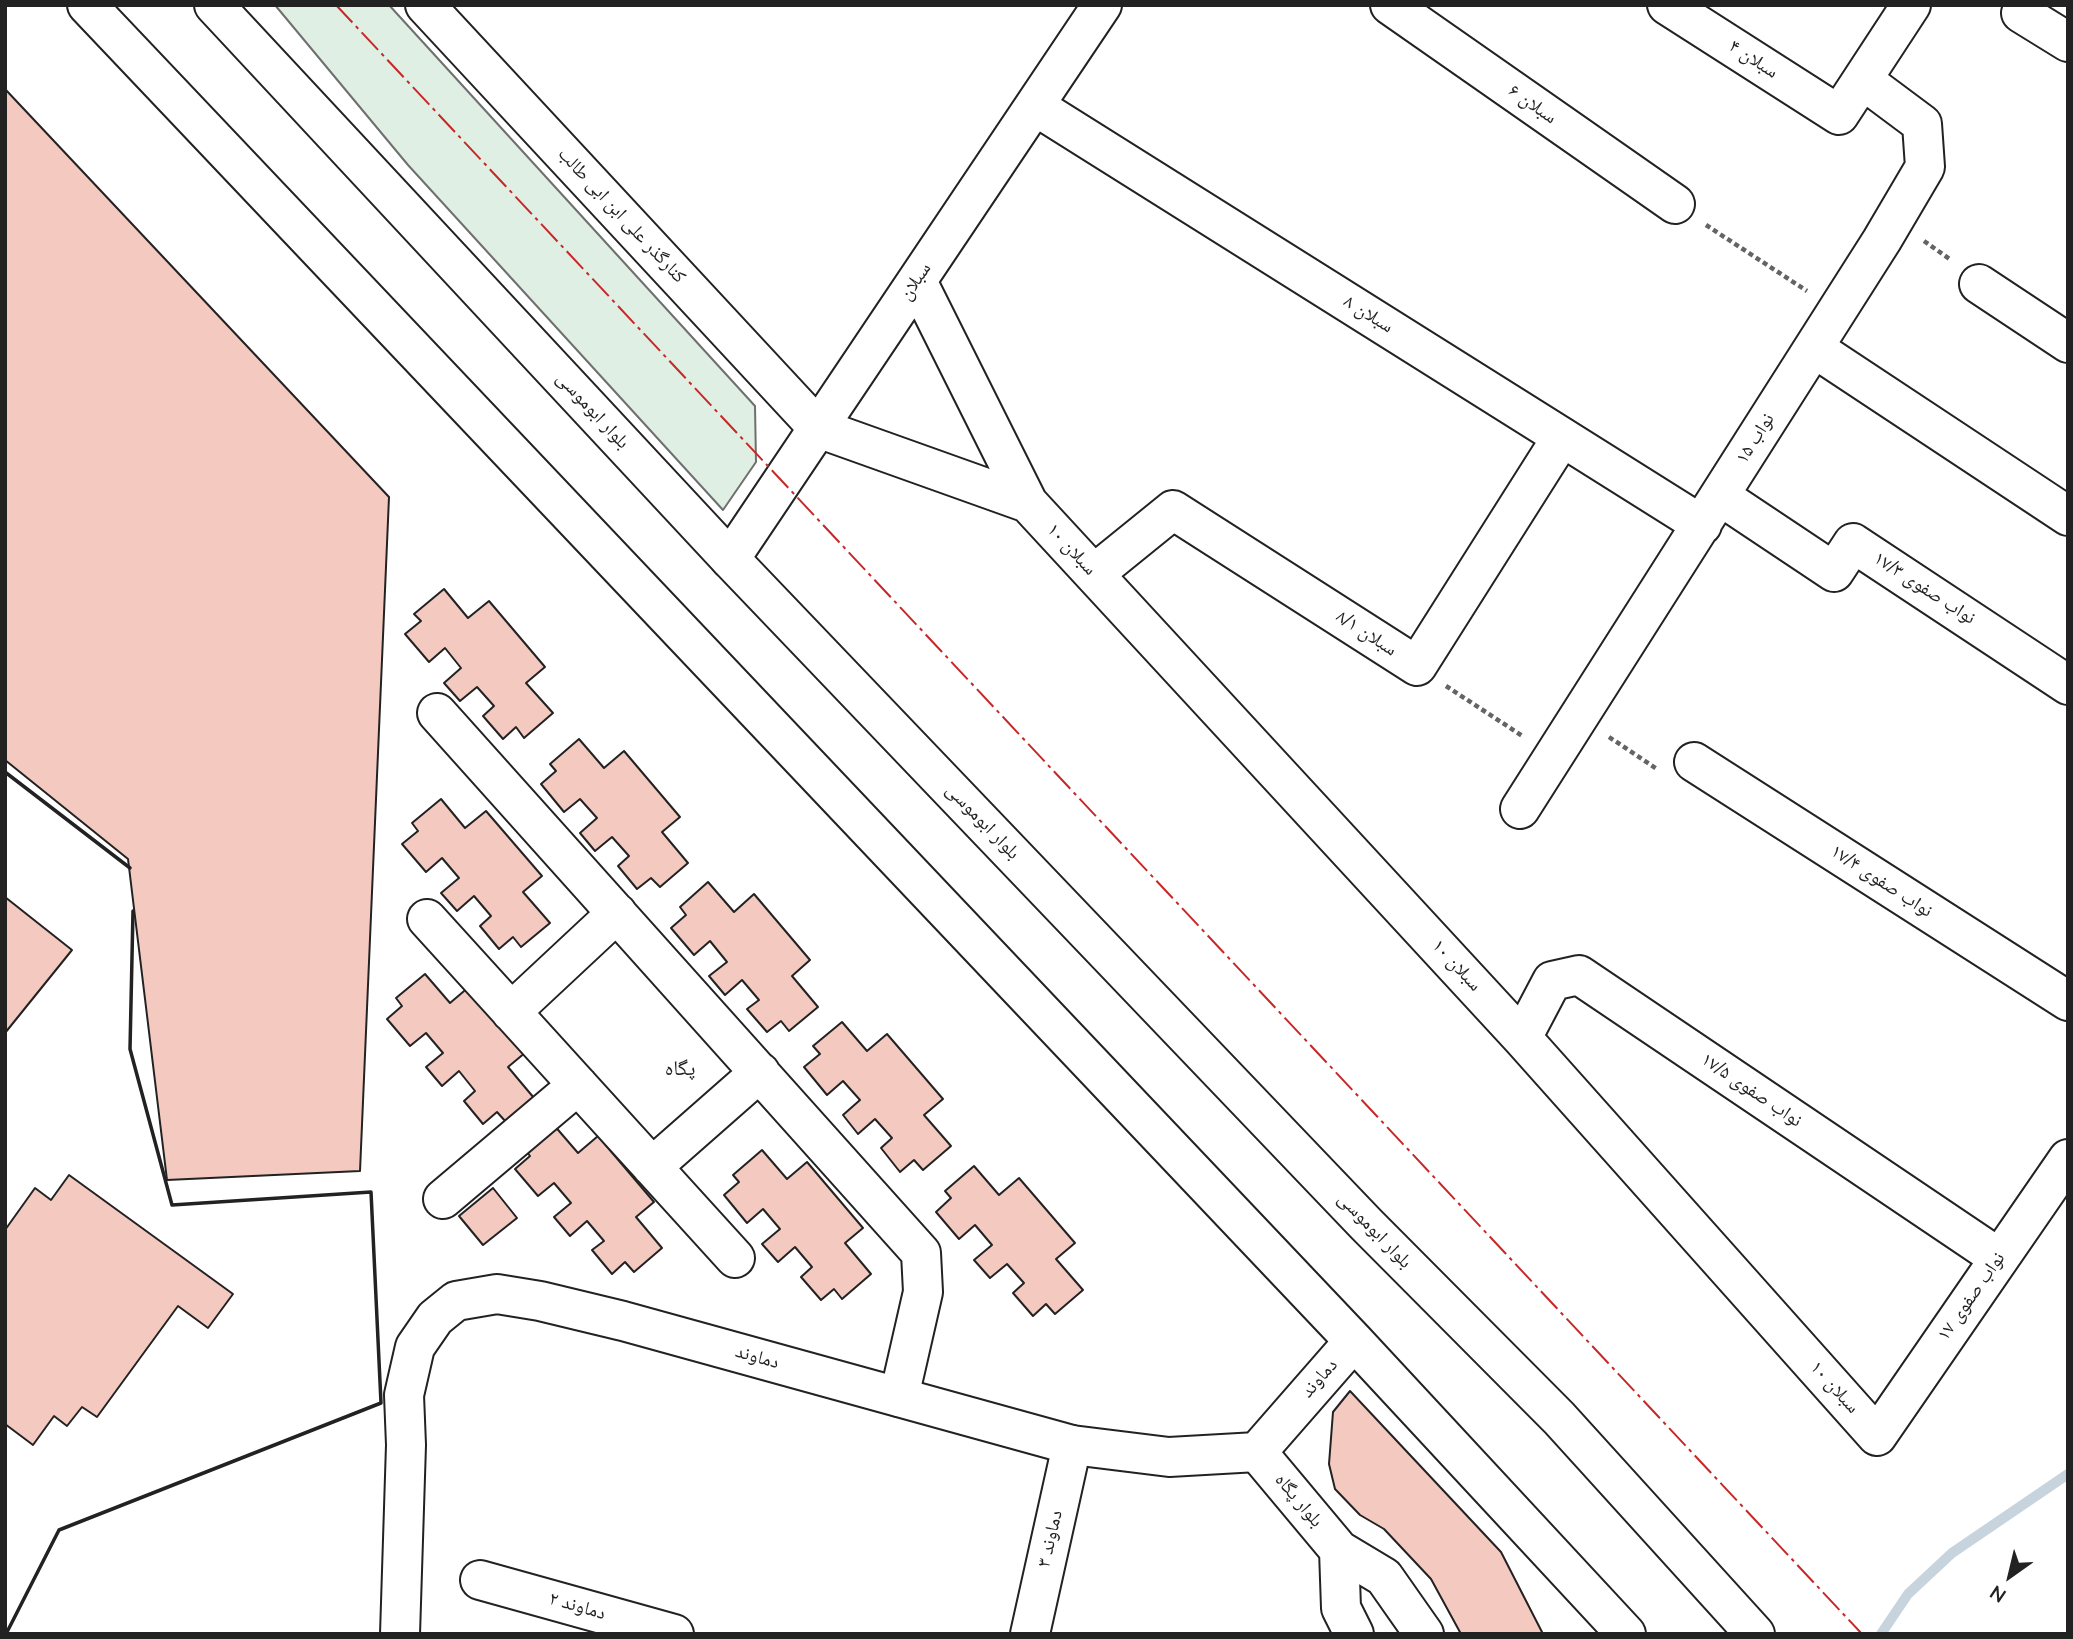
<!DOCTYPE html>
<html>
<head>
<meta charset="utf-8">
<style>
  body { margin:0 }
  #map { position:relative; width:2073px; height:1639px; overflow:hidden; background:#fff; font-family:"Nunito Sans",sans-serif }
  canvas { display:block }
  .frame { position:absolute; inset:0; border:7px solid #222; pointer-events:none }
  .north { position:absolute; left:1975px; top:1541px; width:70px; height:70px; -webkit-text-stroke:5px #fff; paint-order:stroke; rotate:214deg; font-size:19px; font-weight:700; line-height:28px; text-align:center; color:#222 }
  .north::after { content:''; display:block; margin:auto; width:24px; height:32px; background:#222; clip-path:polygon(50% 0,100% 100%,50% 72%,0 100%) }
</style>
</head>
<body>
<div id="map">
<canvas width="2073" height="1639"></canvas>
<div class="frame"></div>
<div class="north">N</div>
</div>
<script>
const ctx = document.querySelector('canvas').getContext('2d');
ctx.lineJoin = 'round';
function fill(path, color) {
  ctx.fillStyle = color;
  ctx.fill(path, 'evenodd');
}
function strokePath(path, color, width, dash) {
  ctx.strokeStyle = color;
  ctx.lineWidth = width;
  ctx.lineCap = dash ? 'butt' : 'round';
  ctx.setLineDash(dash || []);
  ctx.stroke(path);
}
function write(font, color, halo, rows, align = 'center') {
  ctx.font = font + ' "Nunito Sans","Noto Naskh Arabic",sans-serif';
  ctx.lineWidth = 5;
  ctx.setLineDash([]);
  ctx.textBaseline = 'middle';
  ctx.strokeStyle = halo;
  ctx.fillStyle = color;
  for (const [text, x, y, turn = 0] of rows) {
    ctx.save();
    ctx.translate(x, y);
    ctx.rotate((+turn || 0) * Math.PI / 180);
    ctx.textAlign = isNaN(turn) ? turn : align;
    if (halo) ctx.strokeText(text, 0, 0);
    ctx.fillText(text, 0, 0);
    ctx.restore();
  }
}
const green = new Path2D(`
  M275,5H389L755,406L756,462L723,510L408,165Z`);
fill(green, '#e0efe3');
strokePath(green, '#6f6f6f', 2);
strokePath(new Path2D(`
  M1881,1634L1908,1594L1952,1553L2068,1474`), '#c7d3dd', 10);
const building = new Path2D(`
  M5,89L389,497L360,1171L167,1180L128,859L5,760Z
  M444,589L468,618L489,601L545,667L526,683L553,713L524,738L516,727L503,739L483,716L494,706L477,687L460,701L444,683L461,668L445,648L429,662L405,634L421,621L414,614Z
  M579,739L604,768L624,751L680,817L662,832L688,863L660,887L651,878L637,889L618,866L629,856L612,837L595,851L580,833L597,818L580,799L564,812L541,784L556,771L550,764Z
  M441,799L465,828L486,811L542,876L523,892L550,923L521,947L513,937L499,949L480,926L491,916L474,896L457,911L441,893L459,878L442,858L426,872L402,844L418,831L412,823Z
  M708,882L734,912L754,894L810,960L792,976L818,1007L789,1031L781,1021L767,1032L747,1009L759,1000L742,980L725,995L709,976L727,962L710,941L694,955L671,928L686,915L680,907Z
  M5,897L72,950L5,1033Z
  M425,974L450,1003L470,986L526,1052L508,1067L534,1098L506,1122L497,1112L483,1124L464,1101L475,1091L459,1071L442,1086L426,1067L443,1053L426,1033L410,1046L387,1019L402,1006L396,998Z
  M842,1022L867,1051L887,1034L943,1099L924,1115L951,1146L923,1170L914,1160L900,1172L881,1148L892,1138L875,1119L858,1134L843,1115L860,1100L843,1081L827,1095L804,1067L820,1054L813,1046Z
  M553,1124L578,1153L598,1136L654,1202L636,1217L662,1248L634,1272L625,1262L612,1274L592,1250L604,1241L587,1221L570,1236L554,1217L571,1203L554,1183L538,1196L515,1169L530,1156L524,1148Z
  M762,1150L787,1179L807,1162L863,1228L845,1243L871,1274L842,1299L834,1289L821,1300L801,1277L812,1267L795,1247L778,1262L762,1244L780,1229L763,1209L747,1223L724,1195L739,1182L733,1175Z
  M974,1166L999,1195L1019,1178L1075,1243L1056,1259L1083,1290L1055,1314L1046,1304L1033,1316L1013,1293L1024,1283L1007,1264L990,1278L974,1260L992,1245L975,1225L959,1239L936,1212L951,1198L945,1191Z
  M69,1175L233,1294L208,1328L178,1306L97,1417L82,1407L67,1426L54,1416L33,1445L5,1424V1230L35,1188L51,1200Z
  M493,1188L517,1218L483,1245L459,1216Z
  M1350,1391L1501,1552L1543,1634H1461L1431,1579L1384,1529L1360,1515L1335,1489L1329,1464L1333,1412Z`);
fill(building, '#f3c9c0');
strokePath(building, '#222', 2);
const minor = new Path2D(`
  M425,5L818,428L1028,503
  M1390,5L1675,204
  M1667,5L1839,115L1911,5
  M2021,13L2068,42
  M1035,106L1702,525
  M917,281L1028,503L1522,1038L1877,1436L2068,1159
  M1979,284L2068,343
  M1814,348L2068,516
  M1720,496L1834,572L1853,543L2068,685
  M730,559L1102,5
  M1094,574L1173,510L1417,666L1562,437
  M437,713L921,1253L923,1292L899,1397
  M1694,762L2068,1001
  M1520,809L1882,240L1925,167L1922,124L1863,80
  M427,919L735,1258
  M511,1012L617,913
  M1522,1038L1552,981L1579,975L1999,1258
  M652,1167L760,1072
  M443,1199L578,1085
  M1257,1452L1339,1550L1384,1577L1424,1634
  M1339,1550L1341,1608L1354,1634
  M480,1580L674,1634
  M1030,1634L1072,1445`);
const major = new Path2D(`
  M87,5L1354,1341L1626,1634
  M214,5L730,559L1366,1224L1559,1418L1755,1634
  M400,1634L406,1445L404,1395L415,1347L435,1318L456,1301L497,1294L540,1301L623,1321L1072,1445L1169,1457L1257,1452L1354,1341`);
strokePath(minor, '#222', 42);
strokePath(major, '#222', 42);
strokePath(new Path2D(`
  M1706,225L1807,291
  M1924,241L1951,260
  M1446,686L1524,737
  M1609,737L1657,769`), '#646464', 4.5, [5, 3.5]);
strokePath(minor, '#fff', 38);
strokePath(major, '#fff', 38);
strokePath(new Path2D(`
  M5,772L130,868
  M6,1634L59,1530L381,1403L371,1192L172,1205L130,1049L133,911`), '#222', 3.5);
strokePath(new Path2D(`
  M336,5L1862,1634`), '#c62828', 2, [24, 5, 3.5, 5]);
write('19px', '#222', '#fff', [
  ["سبلان ۴",1753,60,33],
  ["سبلان ۶",1532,105,35],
  ["کنارگذر علی ابن ابی طالب",621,216,47],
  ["سبلان",916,282,-56],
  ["سبلان ۸",1368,315,32],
  ["بلوار ابوموسی",592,411,47],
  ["نواب ۱۵",1756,439,-58],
  ["سبلان ۱۰",1071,550,47],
  ["نواب صفوی ۱۷/۳",1924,589,33],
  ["سبلان ۸/۱",1366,634,33],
  ["بلوار ابوموسی",982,822,46],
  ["نواب صفوی ۱۷/۴",1881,882,33],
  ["سبلان ۱۰",1456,966,47],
  ["نواب صفوی ۱۷/۵",1751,1091,34],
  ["بلوار ابوموسی",1374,1231,46],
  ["نواب صفوی ۱۷",1972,1297,-55],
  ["دماوند",757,1358,16],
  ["دماوند",1320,1379,-49],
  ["سبلان ۱۰",1834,1388,48],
  ["بلوار پگاه",1298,1501,50],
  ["دماوند ۳",1051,1539,-77],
  ["دماوند ۲",577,1607,16]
]);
write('21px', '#222', '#fff', [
  ["پگاه",680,1070]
]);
</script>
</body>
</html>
